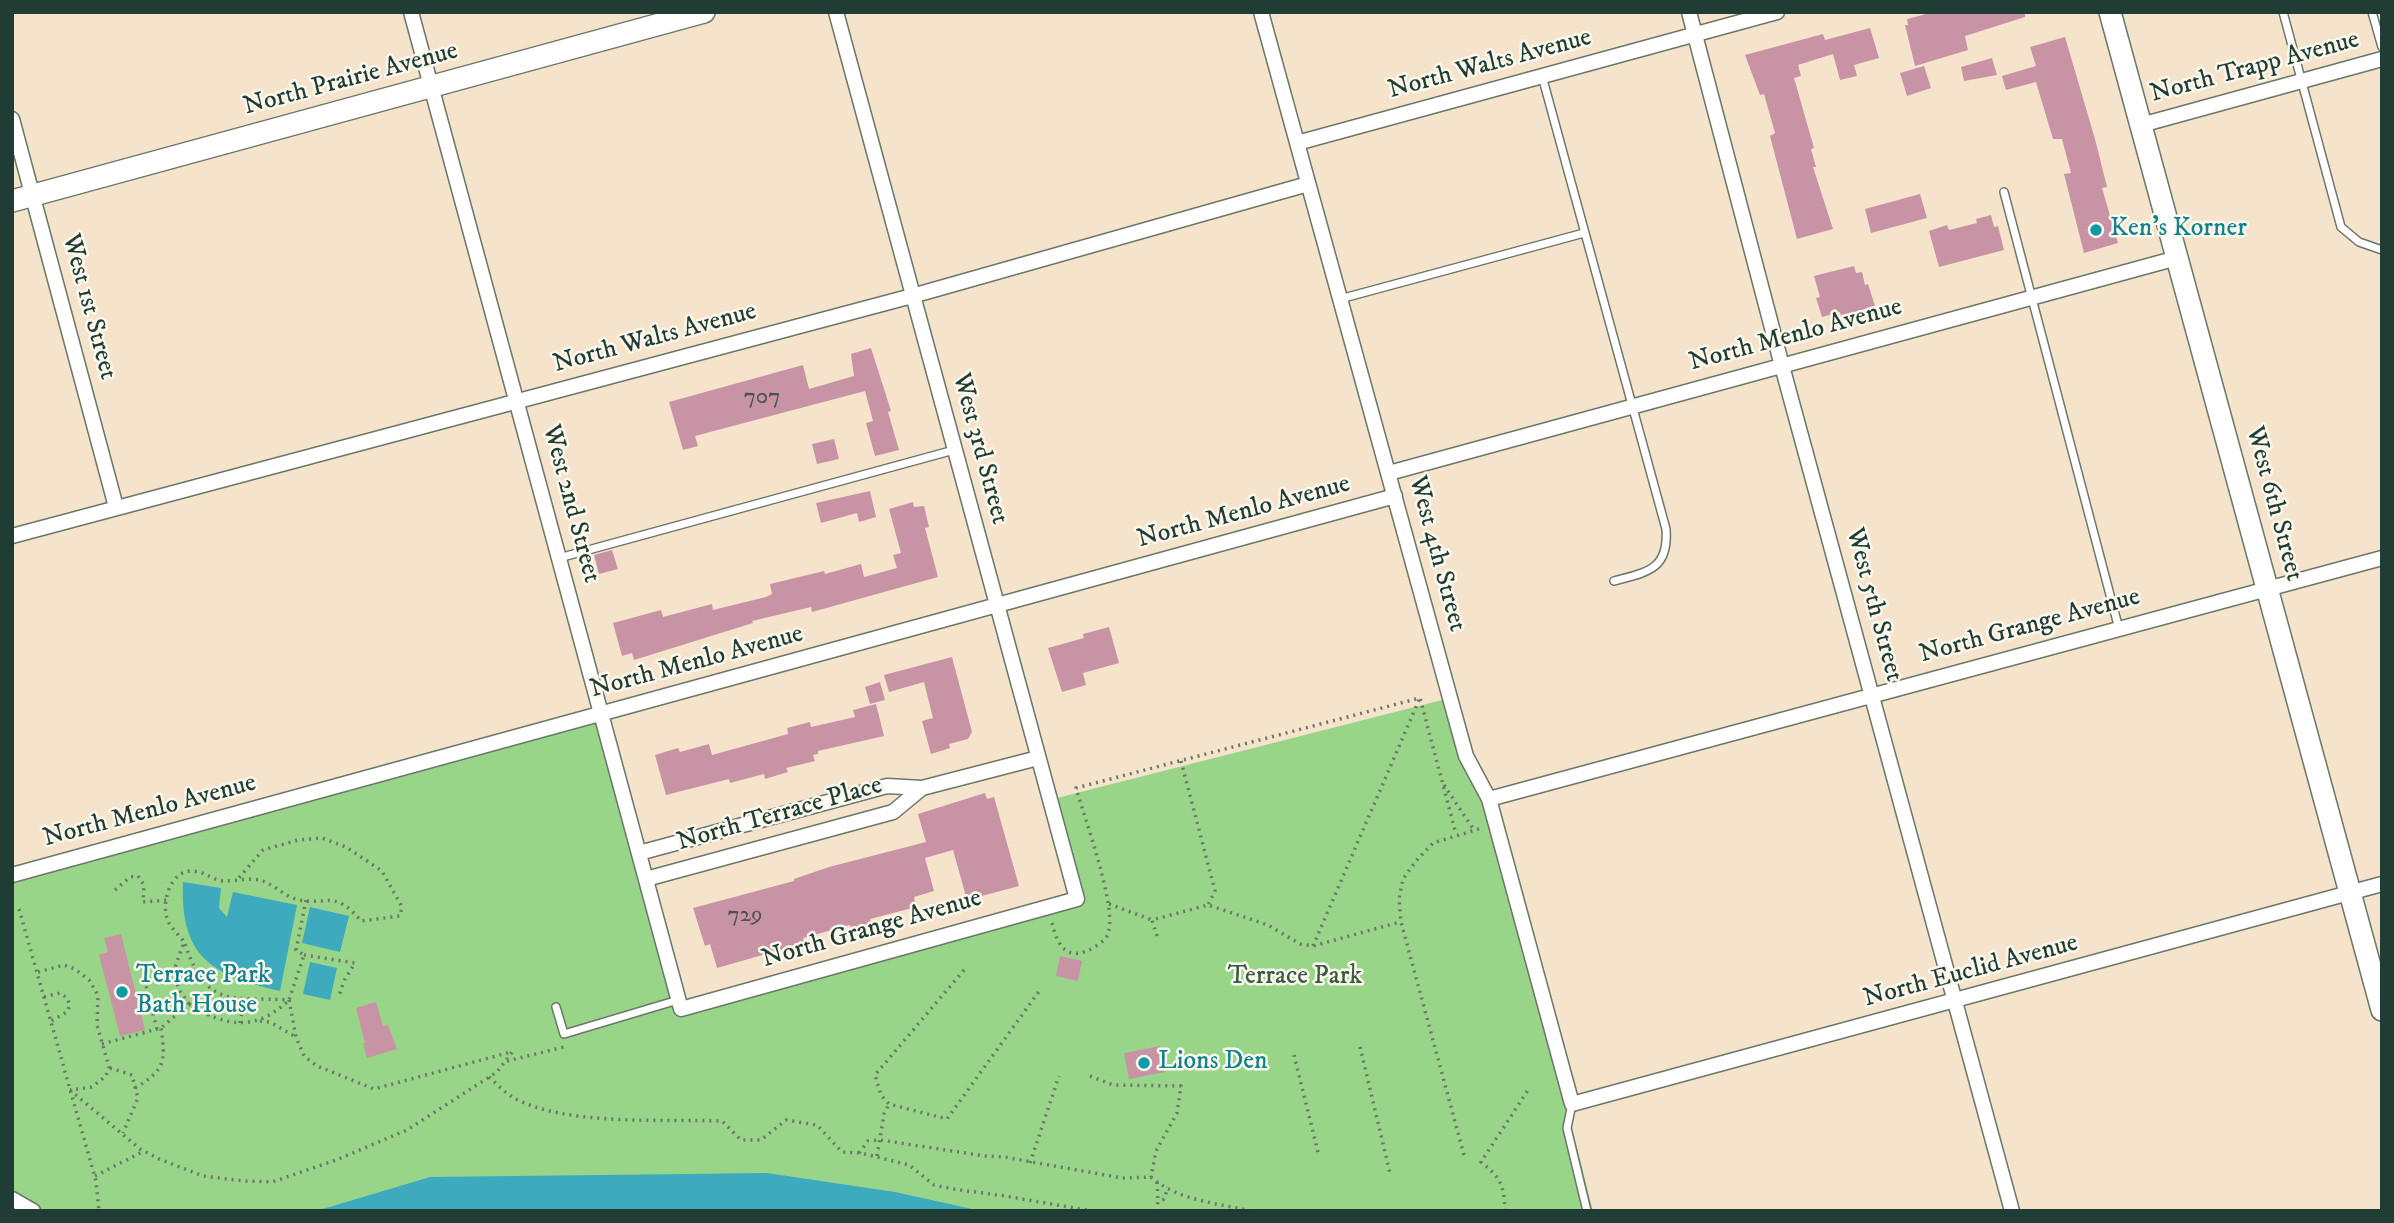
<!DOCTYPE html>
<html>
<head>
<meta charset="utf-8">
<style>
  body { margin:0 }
  #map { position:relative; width:2394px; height:1223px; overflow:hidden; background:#f5e4cb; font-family:"IM FELL DW Pica",serif }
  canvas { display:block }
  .frame { position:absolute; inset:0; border:14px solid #1f3d34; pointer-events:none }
</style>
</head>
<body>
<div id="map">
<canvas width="2394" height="1223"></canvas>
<div class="frame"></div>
</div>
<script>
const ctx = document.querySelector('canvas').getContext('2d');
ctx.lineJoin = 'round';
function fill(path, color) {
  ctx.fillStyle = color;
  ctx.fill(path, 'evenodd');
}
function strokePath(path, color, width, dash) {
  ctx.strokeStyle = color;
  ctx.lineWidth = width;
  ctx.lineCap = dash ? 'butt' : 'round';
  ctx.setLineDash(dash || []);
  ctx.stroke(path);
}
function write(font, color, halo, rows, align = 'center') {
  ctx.font = font + ' "IM FELL DW Pica",serif';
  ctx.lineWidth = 5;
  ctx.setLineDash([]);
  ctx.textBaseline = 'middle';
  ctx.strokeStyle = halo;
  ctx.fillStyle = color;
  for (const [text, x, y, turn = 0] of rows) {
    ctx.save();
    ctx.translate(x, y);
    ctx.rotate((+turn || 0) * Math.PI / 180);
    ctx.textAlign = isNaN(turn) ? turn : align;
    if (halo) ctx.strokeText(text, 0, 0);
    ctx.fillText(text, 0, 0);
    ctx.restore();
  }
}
fill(new Path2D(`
  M1450,698L1489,799L1593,1211H12V875L601,714L681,1008L1076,899L1049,800Z`), '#99d589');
fill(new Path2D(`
  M183,882L221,888L219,908L227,917L233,892L297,905L280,991C212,975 180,958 183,882Z
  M310,907L349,916L340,952L302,943Z
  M310,962L337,968L330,1000L303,994Z
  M767,1173L895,1192L981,1211H316L430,1177Z`), '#3eaabe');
fill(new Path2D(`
  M1934,12H2025V17L1965,36L1968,50L1915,66L1905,25H1908L1907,19Z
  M1870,28L1879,58L1854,65L1857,76L1840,80L1833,54L1798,65L1801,76L1794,78L1814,148L1811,149L1816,167H1813L1833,229L1797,239L1770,136L1775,133L1764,94L1760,95L1745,55L1823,34L1825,40Z
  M2065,37L2095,139L2107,187L2102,188L2118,243L2084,253L2064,174L2071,173L2062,139H2053L2036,82L2006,90L2002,76L2036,66L2030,47Z
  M1992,58L1997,75L1964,81L1961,67Z
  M1924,66L1931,88L1907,96L1900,73Z
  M1920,194L1927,218L1871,233L1865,209Z
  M1991,215L1994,227L1998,226L2004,250L1939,267L1929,231L1947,225L1949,230L1977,223L1976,219Z
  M1854,266L1856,273L1862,272L1865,285L1868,284L1875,306L1841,316L1840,312L1822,317L1816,298L1820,297L1814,276Z
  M871,348L891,411L888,412L899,450L875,456L866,423L873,421L865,391L695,436L698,446L683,450L669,402L803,365L809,389L854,376L851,354Z
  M834,439L839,459L817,464L812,444Z
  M870,491L876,517L859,522L857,513L821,523L816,503Z
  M913,502L914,507L924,506L929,527L925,528L938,577L812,612L811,607L752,621L753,623L634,660L632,653L622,656L613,623L661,610L663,617L712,604L713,610L766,597L772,594L770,584L824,571L825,574L861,564L864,577L897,568L893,555L901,553L889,509Z
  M612,550L618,569L599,574L594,555Z
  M1109,627L1119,663L1083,673L1086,685L1062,692L1048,648L1084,638L1083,634Z
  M952,657L972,732L968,739L949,744L950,748L931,754L922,721L933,718L924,682L889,692L884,675Z
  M880,682L885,700L870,704L865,687Z
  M876,704L884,736L818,751V754L813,755L815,761L786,768L788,772L765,779L764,774L730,783L729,779L666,795L655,755L678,748L680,752L709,744L712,755L788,734L787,728L810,722L811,727L855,717L853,710Z
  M985,793L987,799L994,797L1019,886L967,900L953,850L925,858L934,891L914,897L916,907L870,919L872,926L852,932L850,925L803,938L805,943L717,968L710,944L705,946L693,908L794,881V879L829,867L926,842L918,814Z
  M121,934L145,1030L120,1036L99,955L108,952L104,938Z
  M1060,956L1082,961L1078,981L1056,976Z
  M376,1002L383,1026L388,1025L397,1049L367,1058L363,1043H365L356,1008Z
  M1160,1046L1165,1072L1129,1079L1124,1053Z`), '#c993a6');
const lane = new Path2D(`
  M2283,12L2341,227L2359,242L2382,250
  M2372,12L2382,47
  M1542,76L1666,529C1669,570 1647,572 1614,581
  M2004,192L2119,629
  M1340,299L1584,233
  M559,558L954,450
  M556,1007L564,1034L678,1000
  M1572,1104L1567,1128L1587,1211`);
const street = new Path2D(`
  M411,12L681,1009L1077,899L836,12
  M1261,12L1466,756L1489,799L1572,1104L2382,884
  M1689,12L1782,366L2012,1211
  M12,119L116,507
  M2141,125L2382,59
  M1297,143L1777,12
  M1389,473L2177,258
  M12,536L912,296L1308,184
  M1489,799L2382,558
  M639,853L887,786L922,788L1038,758
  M12,875L1395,496
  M646,879L893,812L922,788
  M12,1199L33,1211`);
const secondary = new Path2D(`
  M2110,12L2382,1010
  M12,201L704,12`);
strokePath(lane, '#6a7769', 10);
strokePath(street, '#6a7769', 17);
strokePath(secondary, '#6a7769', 24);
strokePath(new Path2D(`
  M1181,761L1215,891L1208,905
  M1444,785L1474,830
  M115,890L130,877L138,876L144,885L143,902L167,900
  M1109,904L1152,920
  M19,909L96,1181L99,1211
  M1052,923C1058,949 1070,963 1096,946C1102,942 1108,938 1109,930C1115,902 1085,819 1076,788L1420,698L1456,834
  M1157,936L1152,920L1208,905L1268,925L1300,944L1313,946L1400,922
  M185,944C207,1010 232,996 289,1000L304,955L296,950L306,900
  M1313,946L1419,700
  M304,955L355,963L345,979L338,998
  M964,970L875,1075L881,1095L889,1104L947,1119L1040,990
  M38,972L64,965L75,969L89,980L98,995L97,1025L109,1067L106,1076L92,1087L70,1090
  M44,997L60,993L67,998L70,1005L67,1012L51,1021
  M289,1000L296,1037L304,1056L317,1066L374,1089L511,1052
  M189,1004C225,1027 256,1032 289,1000
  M208,1016L211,988
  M260,1021L270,1022L296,1037
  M240,1023L244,1001
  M157,1029L144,978L173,973
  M102,1044L161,1028L189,1004L180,991L173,973L184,942C179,935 171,928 168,921C160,903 171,870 192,871C204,871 212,880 223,881C235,881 249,878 260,880C273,884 282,894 293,898C325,909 332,886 361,921L400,916L402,907L382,871L346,847L322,838L298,840L263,850L237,880
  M1360,1047L1390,1173
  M1294,1055L1319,1156
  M507,1061L564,1047
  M110,1068L132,1075L138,1098L123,1133
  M1090,1076L1113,1085L1181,1086L1177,1113L1156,1151L1151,1177
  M489,1077C497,1084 505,1093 514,1098C565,1126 664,1119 722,1121L741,1140H761L786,1120L817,1125L842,1152L861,1153L909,1165L934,1185L953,1189L1005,1196L1092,1211
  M135,1088C165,1070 166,1062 161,1028
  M70,1090L140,1149L159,1159L203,1176L244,1181L272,1182L336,1160L407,1130L497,1072L513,1051
  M859,1153L868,1141L880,1140L985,1156L1004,1157L1122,1178L1151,1177C1176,1200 1220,1204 1252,1211
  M1464,1155L1401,922L1399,899L1403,879L1416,861L1433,843L1482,828
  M877,1156L884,1114L889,1104
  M1030,1163L1059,1076
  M95,1176L144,1151
  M1157,1182L1158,1202
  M1156,1211L1158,1202L1164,1199L1168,1187
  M1505,1211C1504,1185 1501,1178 1481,1162L1530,1087`), '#6a7769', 3.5, [2, 5]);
strokePath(lane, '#fff', 7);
strokePath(street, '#fff', 14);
strokePath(secondary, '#fff', 21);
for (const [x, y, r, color] of [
  [2096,230,7,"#0f9aa8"],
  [122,992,7,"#0f9aa8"],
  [1144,1063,7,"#0f9aa8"]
]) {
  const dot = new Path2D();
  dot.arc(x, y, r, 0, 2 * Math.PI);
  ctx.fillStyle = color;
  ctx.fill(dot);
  strokePath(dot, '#fbf7ec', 2.5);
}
write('23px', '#4a5250', null, [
  ["707",762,398],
  ["729",745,916]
]);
write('26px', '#1f3d34', '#fbf7ec', [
  ["North Walts Avenue",1490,65,-15],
  ["North Trapp Avenue",2255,68,-15],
  ["North Prairie Avenue",351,80,-15],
  ["West 1st Street",88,307,75],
  ["North Menlo Avenue",1796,336,-15],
  ["North Walts Avenue",655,339,-15],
  ["West 3rd Street",979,449,75],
  ["West 2nd Street",570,504,75],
  ["West 6th Street",2273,504,75],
  ["North Menlo Avenue",1244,513,-15],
  ["West 4th Street",1436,554,75],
  ["West 5th Street",1873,605,75],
  ["North Grange Avenue",2030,627,-15],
  ["North Menlo Avenue",697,663,-15],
  ["North Menlo Avenue",150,812,-15],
  ["North Terrace Place",780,815,-16],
  ["North Grange Avenue",872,930,-16],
  ["North Euclid Avenue",1971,972,-15]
]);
write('26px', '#0d838f', '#fbf7ec', [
  ["Ken's Korner",2110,230],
  ["Terrace Park",136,977],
  ["Bath House",136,1007],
  ["Lions Den",1158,1063]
], 'left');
write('26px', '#375b45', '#fbf7ec', [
  ["Terrace Park",1295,978]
]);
</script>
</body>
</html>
